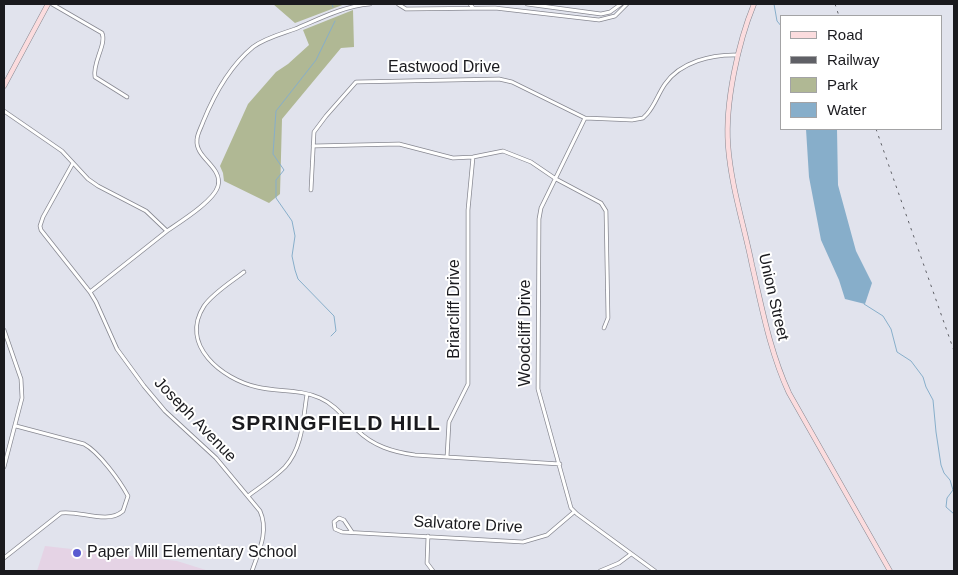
<!DOCTYPE html>
<html>
<head>
<meta charset="utf-8">
<style>
  body { margin:0 }
  #map { position:relative; width:958px; height:575px; overflow:hidden; background:#e1e3ed; font-family:Arial,sans-serif }
  canvas { display:block }
  .frame { position:absolute; inset:0; border:5px solid #1a1a1e; pointer-events:none }
  .legend { position:absolute; left:780px; top:15px; width:162px; height:115px; box-sizing:border-box; background:#fff; border:1px solid #a3a3a5; margin:0; padding:6px 9px; list-style:none; font-size:15px; color:#1a1a1e }
  .legend li { display:flex; align-items:center; gap:10px; height:25px }
  .legend b { width:25px; border:1px solid #a3a3a5 }
</style>
</head>
<body>
<div id="map">
<canvas width="958" height="575"></canvas>
<div class="frame"></div>
<ul class="legend">
<li><b style="height:6px;background:#fbdcde"></b>Road</li>
<li><b style="height:6px;background:#5f6066"></b>Railway</li>
<li><b style="height:14px;background:#b0b894"></b>Park</li>
<li><b style="height:14px;background:#87aeca"></b>Water</li>
</ul>
</div>
<script>
const ctx = document.querySelector('canvas').getContext('2d');
ctx.lineJoin = 'round';
function fill(path, color) {
  ctx.fillStyle = color;
  ctx.fill(path, 'evenodd');
}
function strokePath(path, color, width, dash) {
  ctx.strokeStyle = color;
  ctx.lineWidth = width;
  ctx.lineCap = dash ? 'butt' : 'round';
  ctx.setLineDash(dash || []);
  ctx.stroke(path);
}
function write(font, color, halo, rows, align = 'center') {
  ctx.font = font + ' Arial,sans-serif';
  ctx.lineWidth = 4;
  ctx.setLineDash([]);
  ctx.textBaseline = 'middle';
  ctx.strokeStyle = halo;
  ctx.fillStyle = color;
  for (const [text, x, y, turn = 0] of rows) {
    ctx.save();
    ctx.translate(x, y);
    ctx.rotate((+turn || 0) * Math.PI / 180);
    ctx.textAlign = isNaN(turn) ? turn : align;
    if (halo) ctx.strokeText(text, 0, 0);
    ctx.fillText(text, 0, 0);
    ctx.restore();
  }
}
fill(new Path2D(`
  M45,546L177,561L209,571H37Z`), '#e5d3e5');
fill(new Path2D(`
  M273,4H345L295,23Z
  M353,10L354,47L341,48L282,119L280,194L269,203L224,181L223,173L220,166L248,104L276,72L288,64L309,45L303,30Z`), '#b0b894');
fill(new Path2D(`
  M806,129H837L838,185L856,251L872,283L865,304L845,299L839,280L821,240L809,177Z`), '#87aeca');
strokePath(new Path2D(`
  M332,4L333,7
  M774,4L777,21L782,27
  M864,304L883,316L891,329L897,352L911,361L923,377L926,387L933,400L936,432L941,465L944,473L950,480L953,490L947,498L946,507L954,514
  M331,336L336,331L334,316L298,279L295,270L292,256L295,236L292,221L276,198V180L284,170L273,154L276,111L316,60L335,21`), '#87aeca', 1);
const street = new Path2D(`
  M52,4L102,33C107,44 92,63 95,77L127,97
  M398,4L406,9L495,8L599,20L615,16L627,4
  M470,4L473,8
  M527,4L601,14L610,12L621,4
  M4,111L62,151L88,179L98,186L146,211L167,231L90,292
  M585,118L541,208L539,219L538,389L571,508L577,514L655,571
  M313,146L399,144L453,158L473,157L503,151L531,162L556,179L601,203L606,211L608,318L604,328
  M73,163L43,217L40,226L41,230L90,292L96,302L117,349L144,386L165,411L216,458L260,511C269,531 259,551 252,571
  M311,190L314,132L326,116L356,82L499,79L512,82L585,118L632,120L643,118L647,114C655,105 658,94 665,84C680,62 712,54 738,55
  M167,231C180,222 214,201 218,186C223,167 195,158 197,140C197,134 201,128 203,122C214,95 230,66 253,47C265,38 281,34 295,29C319,19 344,6 370,4
  M244,272C231,282 213,293 204,306C179,345 222,379 257,387C278,392 300,389 320,398C336,405 345,419 357,430C373,446 393,452 415,455L560,464
  M4,330L21,379L22,398L4,467
  M447,457L449,422L468,384V210L473,157
  M248,496C260,487 274,478 285,467C303,447 303,419 307,394
  M352,532L344,520L339,518L334,522L335,529L342,532L523,542L547,535L574,512
  M428,536L427,563L433,571
  M4,558L61,513C80,510 107,525 123,511L128,496C120,481 99,452 84,444L16,426
  M600,571L619,563L631,554`);
const secondary = new Path2D(`
  M754,4C738,43 725,103 728,145C731,186 744,225 752,265C762,308 770,352 789,393L890,571
  M4,86L48,4`);
strokePath(street, '#878891', 4.5);
strokePath(secondary, '#878891', 5.5);
strokePath(street, '#fff', 3);
strokePath(secondary, '#fbdcde', 4.5);
strokePath(new Path2D(`
  M835,4L839,16
  M876,129L954,351`), '#5f6066', 1, [2.5, 5]);
for (const [x, y, r, color] of [
  [77,553,5,"#5a59d0"]
]) {
  const dot = new Path2D();
  dot.arc(x, y, r, 0, 2 * Math.PI);
  ctx.fillStyle = color;
  ctx.fill(dot);
  strokePath(dot, '#fff', 2);
}
write('16px', '#1a1a1e', '#fff', [
  ["Eastwood Drive",444,68],
  ["Union Street",773,297,77],
  ["Briarcliff Drive",455,309,-90],
  ["Woodcliff Drive",526,333,-90],
  ["Joseph Avenue",195,420,46],
  ["Salvatore Drive",468,525,3]
]);
write('16px', '#1a1a1e', '#fff', [
  ["Paper Mill Elementary School",87,553]
], 'left');
ctx.letterSpacing = '1px';
write('bold 21px', '#1a1a1e', '#fff', [
  ["SPRINGFIELD HILL",336,424]
]);
ctx.letterSpacing = '0px';
</script>
</body>
</html>
